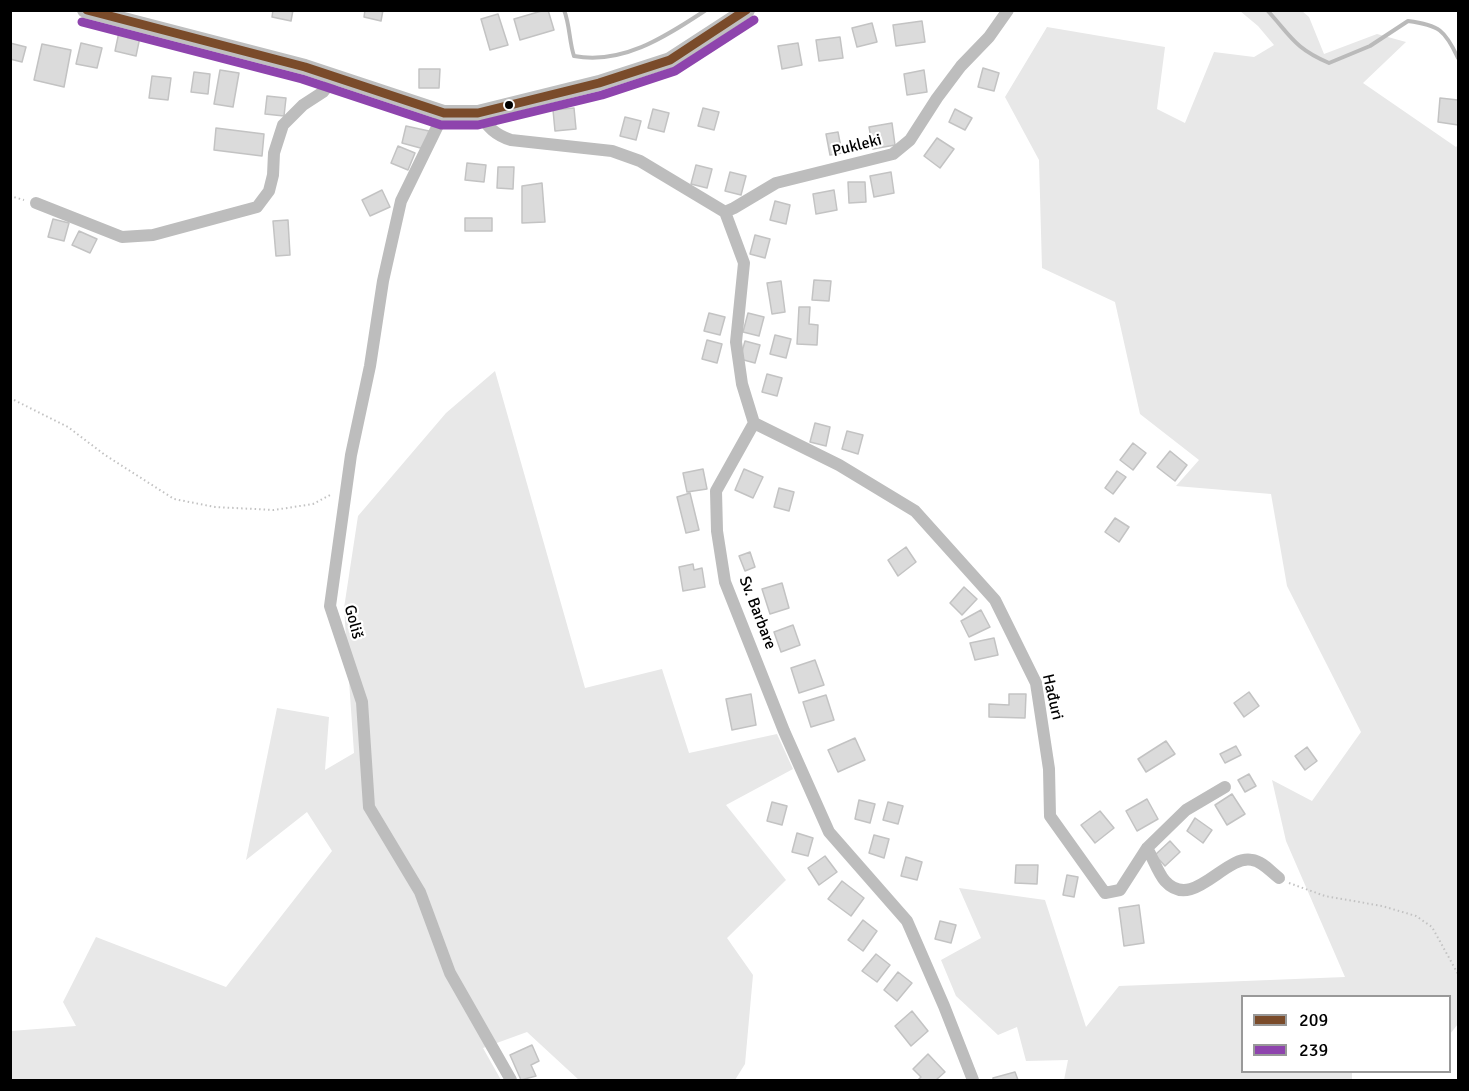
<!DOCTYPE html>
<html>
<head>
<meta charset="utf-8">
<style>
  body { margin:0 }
  #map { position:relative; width:1469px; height:1091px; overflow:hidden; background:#fff; font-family:Signika,sans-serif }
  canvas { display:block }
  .frame { position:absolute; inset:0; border:12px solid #000; pointer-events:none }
  .legend { position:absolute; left:1241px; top:995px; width:210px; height:78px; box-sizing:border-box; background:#fff; border:2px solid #999; margin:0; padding:8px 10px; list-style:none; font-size:18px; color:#000 }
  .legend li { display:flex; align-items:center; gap:12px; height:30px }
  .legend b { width:30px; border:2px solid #999 }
</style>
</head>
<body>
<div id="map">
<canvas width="1469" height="1091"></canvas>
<div class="frame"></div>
<ul class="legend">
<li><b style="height:8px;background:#7a4b2a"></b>209</li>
<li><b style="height:8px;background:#8e44ad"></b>239</li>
</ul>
</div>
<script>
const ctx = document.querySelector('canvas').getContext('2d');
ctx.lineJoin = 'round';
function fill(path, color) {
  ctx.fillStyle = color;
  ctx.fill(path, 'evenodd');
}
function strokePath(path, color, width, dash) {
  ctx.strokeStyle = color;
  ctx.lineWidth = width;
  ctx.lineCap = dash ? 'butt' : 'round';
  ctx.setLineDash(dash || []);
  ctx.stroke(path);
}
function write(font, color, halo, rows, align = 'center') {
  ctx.font = font + ' Signika,sans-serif';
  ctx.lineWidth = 4.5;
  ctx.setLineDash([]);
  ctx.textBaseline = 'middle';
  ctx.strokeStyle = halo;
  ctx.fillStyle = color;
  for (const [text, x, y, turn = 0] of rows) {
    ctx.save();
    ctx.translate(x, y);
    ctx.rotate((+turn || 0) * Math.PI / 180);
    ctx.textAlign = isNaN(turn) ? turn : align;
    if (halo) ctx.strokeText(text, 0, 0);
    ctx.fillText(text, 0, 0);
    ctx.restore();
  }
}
fill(new Path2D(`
  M1240,11H1302L1309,17L1324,54L1377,34L1406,42L1363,83L1456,147L1458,145V1024L1450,1034V996H1242V1072H1352V1080H1064L1068,1060L1026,1061L1017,1027L998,1035L956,996L941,960L981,938L959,888L1045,900L1086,1027L1119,986L1345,977L1286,841L1272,780L1312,801L1361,732L1287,586L1271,494L1176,486L1199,460L1140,414L1115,302L1042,268L1039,160L1005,97L1047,27L1165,47L1157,109L1185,123L1214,52L1254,57L1274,45L1258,26Z
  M495,371L585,688L662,669L689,753L777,734L793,769L726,805L786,880L727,938L753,975L745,1064L735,1080H579L527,1032L483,1048L501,1080H11V1031L76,1026L63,1002L96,937L226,987L332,851L307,812L246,860L277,708L329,717L325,770L354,753L344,608L358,516L446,413Z`), '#e8e8e8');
strokePath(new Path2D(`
  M564,10C570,25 569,41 574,56C624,65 666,36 706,10
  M1267,10C1291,36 1294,48 1329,63L1370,46L1408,21C1439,25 1445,30 1458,58`), '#bababa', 4);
const building = new Path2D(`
  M273,10H293L291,21L272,17Z
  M365,10H383L381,21L364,17Z
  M545,10H548L554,30L520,40L514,19Z
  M498,14L508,45L490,50L481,19Z
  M922,21L925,42L896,46L893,25Z
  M872,23L877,42L857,47L852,28Z
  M119,32L140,37L136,56L115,51Z
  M840,37L843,58L819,61L816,40Z
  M10,43L26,47L22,62L10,59Z
  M81,43L102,48L97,68L76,64Z
  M798,43L802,65L782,69L778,46Z
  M42,44L71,50L64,87L34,80Z
  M983,68L999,73L994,91L978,87Z
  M419,69H440L439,88H419Z
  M220,70L239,73L233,107L214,104Z
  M924,70L927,92L907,95L904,74Z
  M194,72L210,74L208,94L191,92Z
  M152,76L171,78L168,100L149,98Z
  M267,96L286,98L284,116L265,114Z
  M1440,98L1458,100V125L1438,122Z
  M574,108L576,129L555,131L553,110Z
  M703,108L719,112L714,130L698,126Z
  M653,109L669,113L664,132L648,128Z
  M955,109L972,118L965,130L949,122Z
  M625,117L641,121L636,140L620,136Z
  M892,123L895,145L873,149L869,127Z
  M406,126L429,131L424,149L402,143Z
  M216,128L264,134L262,156L214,150Z
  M838,132L842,153L830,155L826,134Z
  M937,138L954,149L940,168L924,156Z
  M398,146L415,153L408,170L391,163Z
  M467,163L486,165L484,182L465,180Z
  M696,165L712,169L707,188L691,184Z
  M498,167H514L513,189L497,188Z
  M730,172L746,176L741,195L725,191Z
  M891,172L894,193L874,197L870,176Z
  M848,182H865L866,202L849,203Z
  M542,183L545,222L522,223V186Z
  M382,190L390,207L370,216L362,200Z
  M834,190L837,210L816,214L813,194Z
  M775,201L790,205L786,224L770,220Z
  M465,218H492V231H465Z
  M53,219L69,223L64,241L48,237Z
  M288,220L290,255L276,256L273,221Z
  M79,231L97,239L90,253L72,245Z
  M755,235L770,239L765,258L750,254Z
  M814,280L831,281L829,301L812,300Z
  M781,281L785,312L772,314L767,283Z
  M799,307H810L809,324L818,325L817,345L797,344Z
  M709,313L725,317L720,335L704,331Z
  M748,313L764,317L759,336L743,332Z
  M775,335L791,339L786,358L770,354Z
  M707,340L722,344L717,363L702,359Z
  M745,341L760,345L755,363L740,359Z
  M767,374L782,378L777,396L762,392Z
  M815,423L830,427L826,446L810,442Z
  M847,431L863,435L858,454L842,449Z
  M1133,443L1146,453L1133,470L1120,460Z
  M1170,451L1187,465L1175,481L1157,467Z
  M703,469L707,489L687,492L683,473Z
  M744,469L763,477L753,498L735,490Z
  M1117,471L1126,477L1113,494L1105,488Z
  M779,488L794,492L789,511L774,507Z
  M690,493L699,530L686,533L677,497Z
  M1115,518L1129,527L1119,542L1105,532Z
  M906,547L916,562L898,576L888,560Z
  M750,552L755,567L745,571L739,556Z
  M693,564L694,570L702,568L705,587L683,591L679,567Z
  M782,583L789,608L770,614L762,589Z
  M964,587L977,599L962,615L950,603Z
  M981,610L990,627L969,637L961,621Z
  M793,625L800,645L781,652L774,632Z
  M994,638L998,655L975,660L970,643Z
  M815,660L824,685L799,693L791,668Z
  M1249,692L1259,706L1244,717L1234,703Z
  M751,694L756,725L732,730L726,699Z
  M1009,694H1026L1025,718L989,717V704L1009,705Z
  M826,695L834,720L811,727L803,702Z
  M855,738L865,760L838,772L828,750Z
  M1166,741L1175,754L1146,772L1138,759Z
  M1236,746L1241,755L1225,763L1220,754Z
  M1307,747L1317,761L1305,770L1295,756Z
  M1249,774L1256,786L1245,792L1238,780Z
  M1232,794L1245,814L1227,825L1215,805Z
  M1147,799L1158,819L1137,831L1126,811Z
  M859,800L875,804L870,823L855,819Z
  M772,802L787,806L782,825L767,821Z
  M888,802L903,806L898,824L883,820Z
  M1100,811L1114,828L1095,843L1081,825Z
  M1195,818L1212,830L1203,843L1187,831Z
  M797,833L813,838L808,856L792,852Z
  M874,835L889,839L884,858L869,853Z
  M1170,841L1180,852L1165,866L1155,855Z
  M825,856L837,872L819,885L808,868Z
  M906,857L922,862L917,880L901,876Z
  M1016,865H1038L1037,884L1015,883Z
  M1067,875L1078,877L1074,897L1063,895Z
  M842,881L864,898L851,916L828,899Z
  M1139,905L1144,943L1124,946L1119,908Z
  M863,920L877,931L863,951L848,940Z
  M940,921L956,925L951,943L935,939Z
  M876,954L890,965L877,982L862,971Z
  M898,972L912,983L897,1001L884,990Z
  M912,1011L928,1031L911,1046L895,1026Z
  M532,1045L539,1061L531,1065L536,1076L521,1080L510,1055Z
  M928,1054L945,1072L936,1080H918L921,1077L913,1069Z
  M1015,1072L1018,1080H993V1078Z`);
fill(building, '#dbdbdb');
strokePath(building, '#c3c3c3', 1.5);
strokePath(new Path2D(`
  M10,196L24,200
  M10,398L68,427L105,455L174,499L215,507L274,510L313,504L332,494
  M1289,883L1325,896L1382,906L1416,916L1432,927L1458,974`), '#c2c2c2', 2, [1.5, 3]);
strokePath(new Path2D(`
  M444,113L401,201L383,281L370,366L351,455L330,606L362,702L369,807L420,892L450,973L511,1080
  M478,113C488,127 495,135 511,140L612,151L640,161L725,212L744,263L736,342L742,384L754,423L716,491L717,531L725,582L784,731L829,832L907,921L944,1006L973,1080
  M36,203L122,237L153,235L257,207L269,191L273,175L274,153L283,125L303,105L323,92L335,77
  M725,212L734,208L776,183L893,154L910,140L937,98L961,66L989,37L1008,10
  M754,423L839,465L915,511L995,600L1036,683L1049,769L1050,816L1105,893L1120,890L1147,848L1186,810L1225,787
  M1147,848C1153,858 1158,873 1165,881C1193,912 1225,854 1252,860C1262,861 1271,872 1279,878`), '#bdbdbd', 12);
strokePath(new Path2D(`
  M85,10L305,67L444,113H478L599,83L670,60L747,10`), '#bfbfbf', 16);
strokePath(new Path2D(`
  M87,10L305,67L444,113H478L599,83L670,60L746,10`), '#7a4b2a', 9);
strokePath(new Path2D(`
  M82,22L302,79L441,125H478L602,95L675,71L754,20`), '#8e44ad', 9);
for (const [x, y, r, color] of [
  [509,105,5,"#000"]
]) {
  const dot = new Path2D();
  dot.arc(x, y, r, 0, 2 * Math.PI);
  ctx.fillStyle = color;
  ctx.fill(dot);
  strokePath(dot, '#fff', 2);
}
write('16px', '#000', '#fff', [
  ["Pukleki",857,146,-14],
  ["Sv. Barbare",757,613,69],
  ["Goliš",353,622,75],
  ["Hađuri",1052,697,77]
]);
</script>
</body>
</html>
